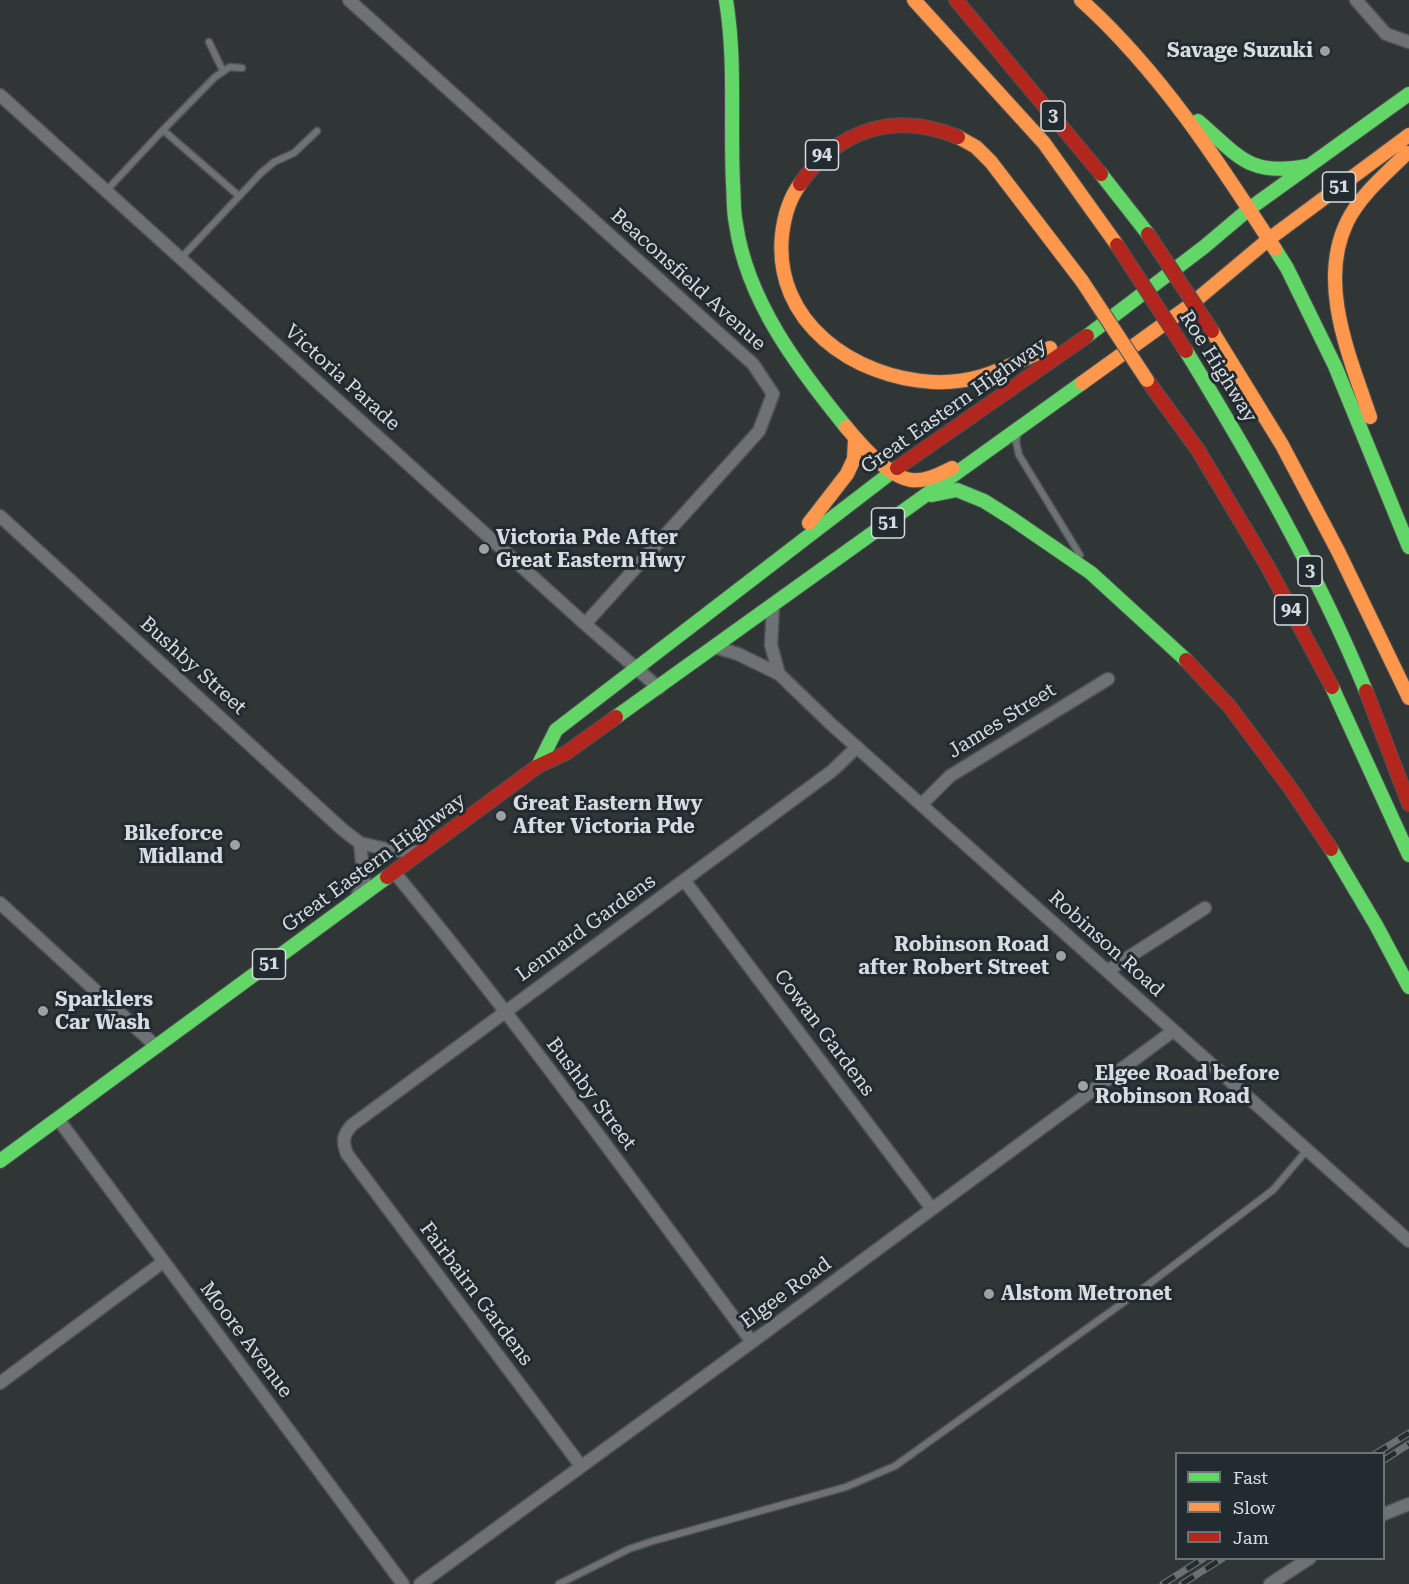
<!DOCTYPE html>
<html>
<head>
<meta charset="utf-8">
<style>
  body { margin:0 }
  #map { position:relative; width:1409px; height:1584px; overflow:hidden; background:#303536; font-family:"Roboto Serif",serif }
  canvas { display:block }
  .legend { position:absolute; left:1175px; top:1452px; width:210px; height:108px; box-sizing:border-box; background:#222c30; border:2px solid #6a7276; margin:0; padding:8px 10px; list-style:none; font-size:18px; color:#d6dcdf }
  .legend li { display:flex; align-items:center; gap:12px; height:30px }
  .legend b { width:30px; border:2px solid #6a7276 }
</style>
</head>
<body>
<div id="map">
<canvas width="1409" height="1584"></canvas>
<ul class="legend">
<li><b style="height:8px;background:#63d668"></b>Fast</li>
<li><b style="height:8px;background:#ff974d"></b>Slow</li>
<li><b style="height:8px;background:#b3261e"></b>Jam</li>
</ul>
</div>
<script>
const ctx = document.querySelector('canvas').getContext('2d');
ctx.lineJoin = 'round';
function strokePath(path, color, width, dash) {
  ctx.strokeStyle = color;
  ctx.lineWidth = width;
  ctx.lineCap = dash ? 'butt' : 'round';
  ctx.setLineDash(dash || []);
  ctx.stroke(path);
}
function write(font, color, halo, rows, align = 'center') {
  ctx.font = font + ' "Roboto Serif",serif';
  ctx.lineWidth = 6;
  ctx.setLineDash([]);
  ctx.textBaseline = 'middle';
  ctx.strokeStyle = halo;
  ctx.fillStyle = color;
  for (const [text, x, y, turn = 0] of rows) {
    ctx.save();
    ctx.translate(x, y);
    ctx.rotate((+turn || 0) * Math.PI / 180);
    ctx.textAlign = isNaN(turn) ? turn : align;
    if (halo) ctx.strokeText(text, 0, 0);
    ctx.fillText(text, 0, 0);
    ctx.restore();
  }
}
const lane = new Path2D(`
  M209,42L223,71
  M163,130L215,77L230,67L242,68
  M106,191L163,130L239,196
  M181,258L261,173L274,162L294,153L317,131
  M1017,436L1016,442L1019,455L1080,555
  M559,1584L629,1549L653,1541L846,1487L895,1466L1145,1287L1273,1190L1307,1150`);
const street = new Path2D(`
  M349,0L753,364L773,394L759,431L585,624
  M1356,0L1386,34L1409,42
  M0,95L585,624L659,688
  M0,516L343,830L360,843L390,850L418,852
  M773,606L771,645L779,674
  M715,647L738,654L779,674L832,725L1409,1241
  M922,804L950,776L1108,679
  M394,872C520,1024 634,1184 752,1342
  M684,880L932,1209
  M358,894L364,881L360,843
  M0,903L157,1047
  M1107,971L1205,908
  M58,1119L403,1584
  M0,1383L163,1262
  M581,1466L347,1154C342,1141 343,1135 352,1125L832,771L857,747
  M1384,1514L1409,1504
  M420,1584L752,1342L1173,1031
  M1270,1584L1310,1558`);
const fast = new Path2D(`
  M726,0C736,61 730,122 733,183C734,196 733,210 736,224C747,301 798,368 846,427
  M1198,121C1239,156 1248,177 1307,166
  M1101,174L1148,234
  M1275,249L1287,268L1335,366L1409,547
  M1087,336L1204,247L1249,209L1409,94
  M1186,351C1253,461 1317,572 1366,691
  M932,495L957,490L984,501L1011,518L1091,573L1186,660
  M1332,687L1409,855
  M616,717L1082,383
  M538,766L556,730L897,468
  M1331,849L1376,925L1409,987
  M0,1161L387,877`);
const slow = new Path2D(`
  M914,0L1044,143L1117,245
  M1081,0C1160,71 1218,161 1275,249
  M958,137L976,147L991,162L1082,281
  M800,184C789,199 784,217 782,235C773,322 854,378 933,382C982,384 1008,365 1050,348
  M1212,331L1282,445L1339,553L1409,698
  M1082,383L1189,306L1269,239L1409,135
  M1370,417C1350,357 1317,284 1347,222C1360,195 1386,174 1407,153
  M846,427C860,444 889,477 911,480C925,482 940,474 952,468
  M809,523L847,474L854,459L855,439`);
const jam = new Path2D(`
  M956,0L1101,174
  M800,184C838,129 896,111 958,137
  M1147,380L1198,450L1268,567L1332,687
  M897,468L1087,336
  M1186,660L1230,707L1291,789L1331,849
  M1366,691L1409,804
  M387,877L538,766L566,753L616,717`);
strokePath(lane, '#4e5254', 9);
strokePath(street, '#4e5254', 15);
strokePath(fast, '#4e5254', 16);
strokePath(slow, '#4e5254', 16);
strokePath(jam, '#4e5254', 16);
strokePath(lane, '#6f7274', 6);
strokePath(street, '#6f7274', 12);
strokePath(fast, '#63d668', 14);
strokePath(slow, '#ff974d', 14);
strokePath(jam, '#b3261e', 14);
const rail = new Path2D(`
  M1375,1454L1409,1433
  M1384,1460L1409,1444
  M1163,1584L1204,1558
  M1182,1584L1223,1558`);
strokePath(rail, '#6c7072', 7);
strokePath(rail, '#222c30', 4.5, [14]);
const slowBridge = new Path2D(`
  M1082,281L1147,380`);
const jamBridge = new Path2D(`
  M1148,234L1212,331
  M1117,245L1186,351`);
strokePath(slowBridge, '#4e5254', 16, []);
strokePath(jamBridge, '#4e5254', 16, []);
strokePath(slowBridge, '#ff974d', 14);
strokePath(jamBridge, '#b3261e', 14);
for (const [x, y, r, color] of [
  [1325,51,6,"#9ca2a4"],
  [484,549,6,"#9ca2a4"],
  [501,816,6,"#9ca2a4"],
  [235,845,6,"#9ca2a4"],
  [1061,956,6,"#9ca2a4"],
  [43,1011,6,"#9ca2a4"],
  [1083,1086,6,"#9ca2a4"],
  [989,1294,6,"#9ca2a4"]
]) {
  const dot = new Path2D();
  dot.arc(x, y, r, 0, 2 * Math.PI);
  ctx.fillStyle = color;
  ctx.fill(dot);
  strokePath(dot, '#222c30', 2);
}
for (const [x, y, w] of [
  [1053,116,24],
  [822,155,33],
  [1339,187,33],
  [888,523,33],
  [1310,571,24],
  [1291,610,33],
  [269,964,33]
]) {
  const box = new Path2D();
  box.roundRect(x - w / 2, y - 15, w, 30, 4.5);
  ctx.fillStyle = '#222c30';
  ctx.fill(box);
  strokePath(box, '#d6dcdf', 1.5);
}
write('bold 18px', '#d6dcdf', null, [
  ["3",1053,116],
  ["94",822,155],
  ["51",1339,187],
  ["51",888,523],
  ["3",1310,571],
  ["94",1291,610],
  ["51",269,964]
]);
write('bold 20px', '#d6dcdf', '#222c30', [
  ["Savage Suzuki",1313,51,"right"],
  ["Victoria Pde After",496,538],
  ["Great Eastern Hwy",496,561],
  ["Great Eastern Hwy",513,804],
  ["After Victoria Pde",513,827],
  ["Bikeforce",223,834,"right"],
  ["Midland",223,857,"right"],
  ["Robinson Road",1049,945,"right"],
  ["after Robert Street",1049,968,"right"],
  ["Sparklers",55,1000],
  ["Car Wash",55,1023],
  ["Elgee Road before",1095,1074],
  ["Robinson Road",1095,1097],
  ["Alstom Metronet",1001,1294]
], 'left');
write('20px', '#d6dcdf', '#222c30', [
  ["Beaconsfield Avenue",688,280,42],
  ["Roe Highway",1218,367,58],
  ["Victoria Parade",342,378,42],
  ["Great Eastern Highway",954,406,-35],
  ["Bushby Street",193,666,42],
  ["James Street",1002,721,-32],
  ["Great Eastern Highway",374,863,-36],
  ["Lennard Gardens",586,928,-36],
  ["Robinson Road",1106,944,42],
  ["Cowan Gardens",824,1033,53],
  ["Bushby Street",591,1094,53],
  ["Elgee Road",786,1293,-36],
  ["Fairbairn Gardens",476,1294,53],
  ["Moore Avenue",246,1340,53]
]);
</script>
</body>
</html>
